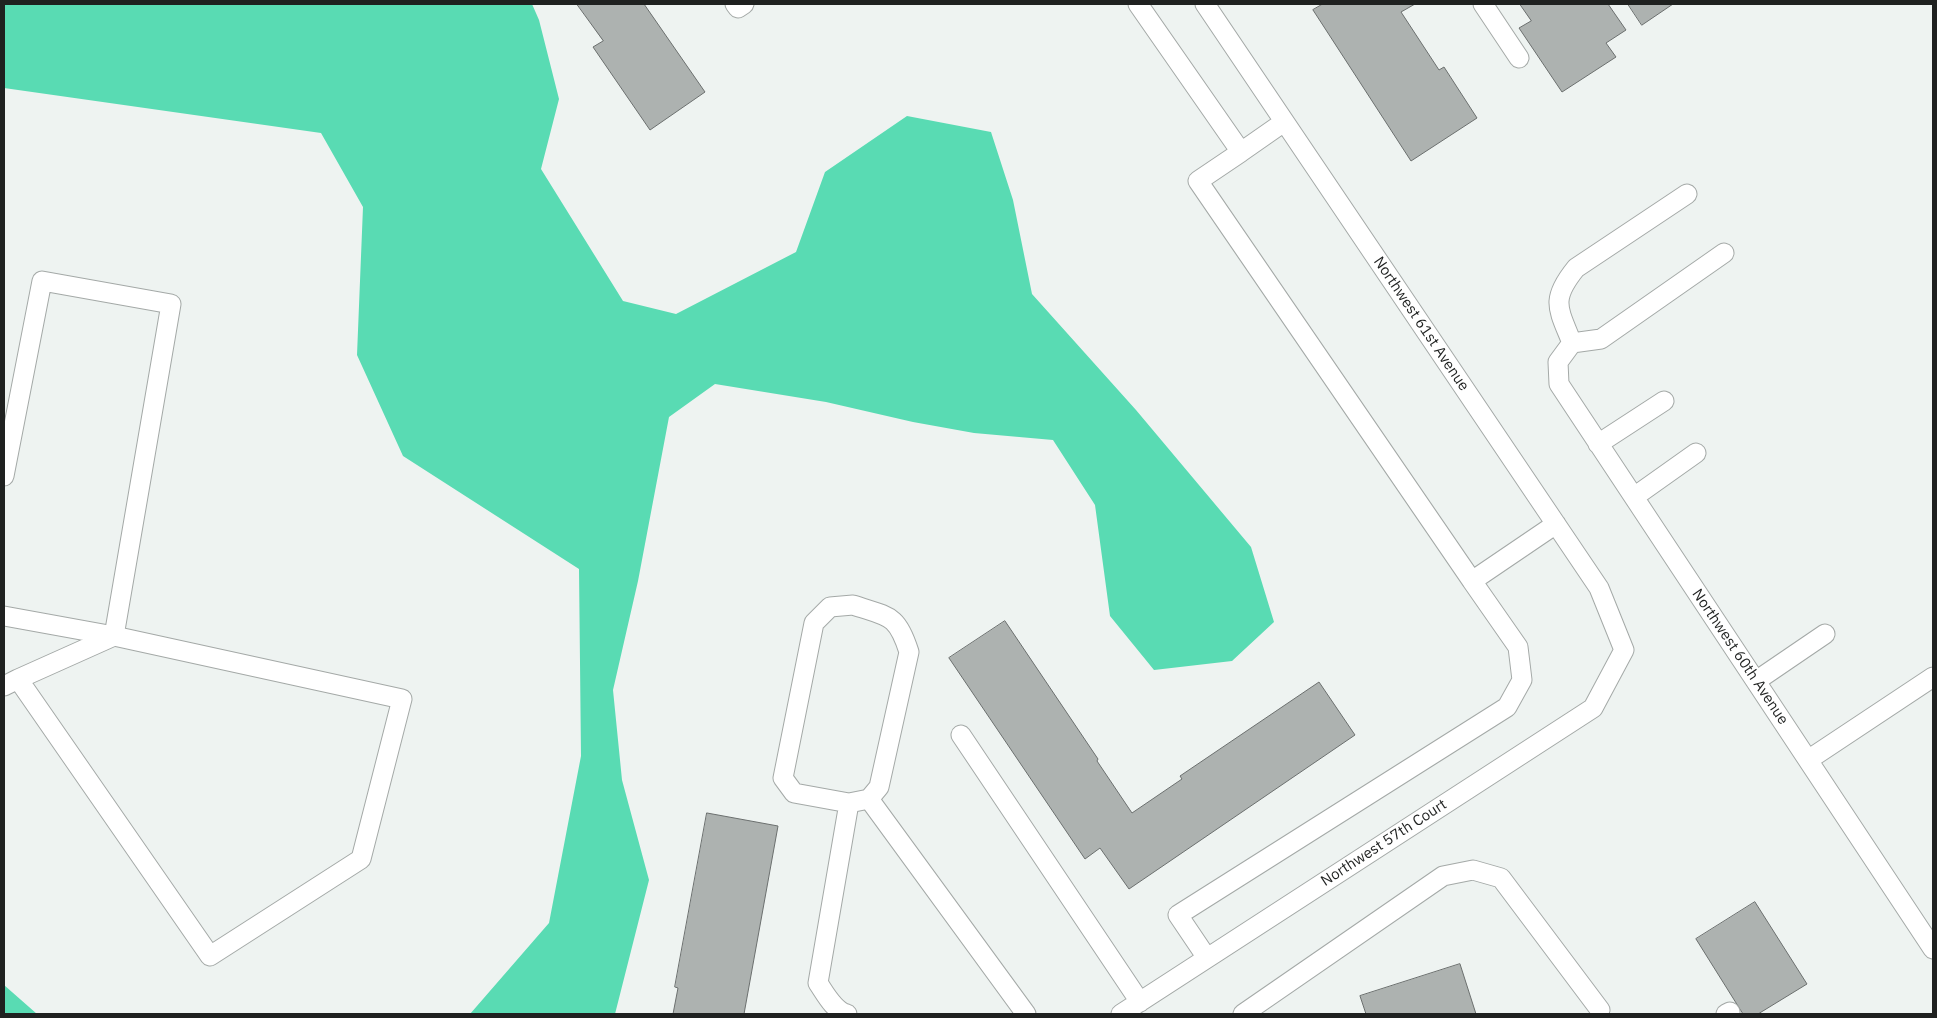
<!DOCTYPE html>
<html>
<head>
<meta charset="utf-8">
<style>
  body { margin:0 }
  #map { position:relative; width:1937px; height:1018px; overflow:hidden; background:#eef3f1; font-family:"IBM Plex Sans",sans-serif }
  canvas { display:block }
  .frame { position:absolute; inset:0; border:5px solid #1f2120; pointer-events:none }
</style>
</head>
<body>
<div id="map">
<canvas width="1937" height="1018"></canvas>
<div class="frame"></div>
</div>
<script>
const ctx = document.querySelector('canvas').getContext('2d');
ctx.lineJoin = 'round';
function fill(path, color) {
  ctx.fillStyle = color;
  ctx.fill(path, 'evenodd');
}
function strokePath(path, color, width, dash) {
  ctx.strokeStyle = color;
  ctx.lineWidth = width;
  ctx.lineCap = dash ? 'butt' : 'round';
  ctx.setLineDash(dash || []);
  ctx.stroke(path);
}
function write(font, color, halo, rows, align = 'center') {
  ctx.font = font + ' "IBM Plex Sans",sans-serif';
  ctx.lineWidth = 4;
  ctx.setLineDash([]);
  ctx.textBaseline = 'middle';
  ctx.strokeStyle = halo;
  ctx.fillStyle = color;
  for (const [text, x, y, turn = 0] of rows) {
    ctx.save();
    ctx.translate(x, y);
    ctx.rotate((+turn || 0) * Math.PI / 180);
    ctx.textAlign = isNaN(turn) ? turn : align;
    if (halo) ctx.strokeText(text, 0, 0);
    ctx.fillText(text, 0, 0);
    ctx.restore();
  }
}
fill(new Path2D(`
  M4,4H532L539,20L559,99L541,169L623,301L676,314L796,252L825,172L907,116L991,132L1013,200L1032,294L1136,410L1251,547L1274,622L1232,661L1154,670L1110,616L1095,505L1053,440L974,433L913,422L826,402L715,384L669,417L638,581L613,690L622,780L649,880L615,1014H470L549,923L581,756L579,569L403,456L357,355L363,207L321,133L4,88Z
  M4,985L37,1014H4Z`), '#59dbb3');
const building = new Path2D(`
  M577,4H644L705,92L650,130L593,47L603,41Z
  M1323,4H1415L1401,12L1439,70L1444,67L1477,118L1411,161L1313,10Z
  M1520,4H1608L1626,30L1606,43L1616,57L1562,92L1519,28L1531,21Z
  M1628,4H1673L1642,25Z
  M1005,621L1098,759L1097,761L1132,813L1182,779L1180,776L1319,682L1355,735L1129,889L1100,848L1085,859L949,658Z
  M707,813L778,826L744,1014H673L678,988L675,987Z
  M1755,902L1807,984L1758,1014H1743L1696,939Z
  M1460,964L1476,1014H1366L1360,996Z`);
fill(building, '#adb2b0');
strokePath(building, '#6b6f6e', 1);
const service = new Path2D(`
  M735,4L738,8L744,4
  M1138,4L1241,152L1284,122
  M1483,4L1519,58
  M1241,152L1198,181L1472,581L1556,524
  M1724,253L1601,339L1572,343L1558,362L1559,384L1933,949
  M1572,343C1558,308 1550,300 1576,268L1687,194
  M1598,444L1664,401
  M4,476L42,281L171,304L114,636L4,616
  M1634,497L1696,453
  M853,605C889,617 897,614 909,652L879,787L869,799L849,803L794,793L783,778L814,623L830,607Z
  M1756,681L1825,634
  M4,686L18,679L114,636L402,699L361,859L210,956L18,679
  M961,735L1140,1002
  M1808,760L1933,677
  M869,799L1026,1014
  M1207,958L1178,915L1507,707L1522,680L1518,647L1472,581
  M847,1014C834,1011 825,993 818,983L849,803
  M1121,1014L1593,708L1624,650L1599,588L1205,4
  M1243,1014L1443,876L1473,870L1501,878L1600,1010
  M1726,1014L1730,1012`);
strokePath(service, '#a4a9a7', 21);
strokePath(service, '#fff', 19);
write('15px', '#1f2120', '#fff', [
  ["Northwest 61st Avenue",1421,324,56],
  ["Northwest 60th Avenue",1740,657,56],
  ["Northwest 57th Court",1384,843,-33]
]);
</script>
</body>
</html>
